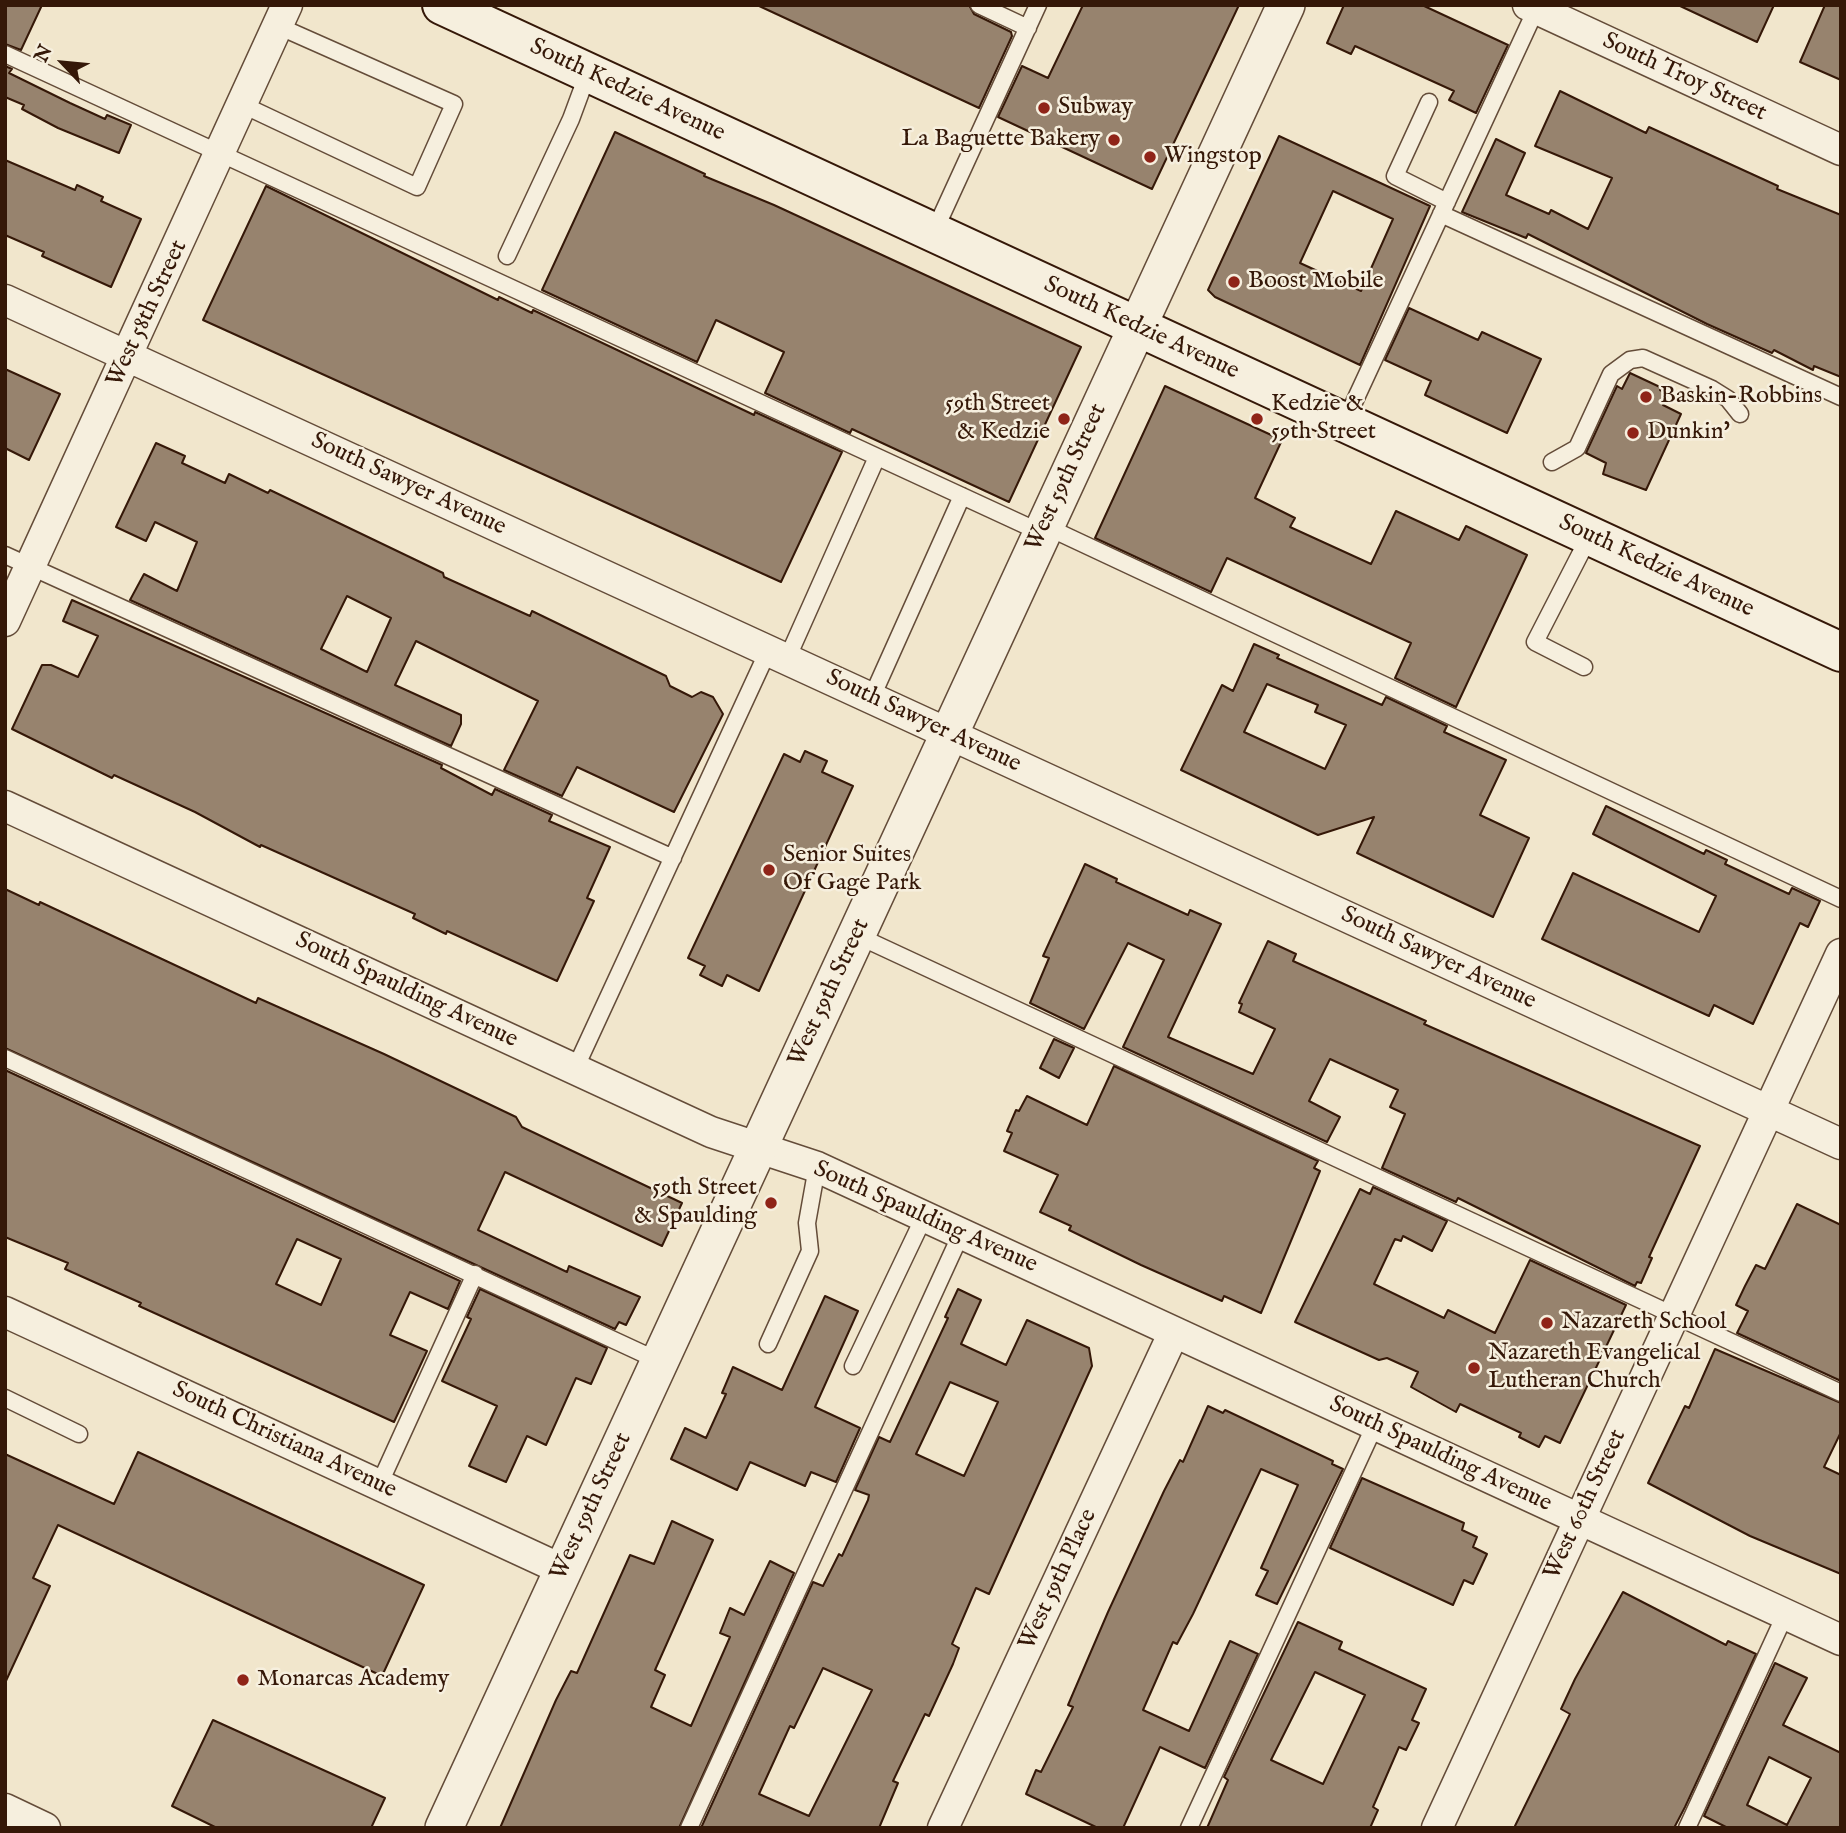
<!DOCTYPE html>
<html>
<head>
<meta charset="utf-8">
<style>
  body { margin:0 }
  #map { position:relative; width:1846px; height:1833px; overflow:hidden; background:#f1e6cc; font-family:"IM FELL English",serif }
  canvas { display:block }
  .frame { position:absolute; inset:0; border:7px solid #351808; pointer-events:none }
  .north { position:absolute; left:28px; top:28px; width:70px; height:70px; -webkit-text-stroke:5px #f6efde; paint-order:stroke; rotate:296deg; font-size:19px; font-weight:700; line-height:28px; text-align:center; color:#351808 }
  .north::after { content:''; display:block; margin:auto; width:24px; height:32px; background:#351808; clip-path:polygon(50% 0,100% 100%,50% 72%,0 100%) }
</style>
</head>
<body>
<div id="map">
<canvas width="1846" height="1833"></canvas>
<div class="frame"></div>
<div class="north">N</div>
</div>
<script>
const ctx = document.querySelector('canvas').getContext('2d');
ctx.lineJoin = 'round';
function fill(path, color) {
  ctx.fillStyle = color;
  ctx.fill(path, 'evenodd');
}
function strokePath(path, color, width, dash) {
  ctx.strokeStyle = color;
  ctx.lineWidth = width;
  ctx.lineCap = dash ? 'butt' : 'round';
  ctx.setLineDash(dash || []);
  ctx.stroke(path);
}
function write(font, color, halo, rows, align = 'center') {
  ctx.font = font + ' "IM FELL English",serif';
  ctx.lineWidth = 5;
  ctx.setLineDash([]);
  ctx.textBaseline = 'middle';
  ctx.strokeStyle = halo;
  ctx.fillStyle = color;
  for (const [text, x, y, turn = 0] of rows) {
    ctx.save();
    ctx.translate(x, y);
    ctx.rotate((+turn || 0) * Math.PI / 180);
    ctx.textAlign = isNaN(turn) ? turn : align;
    if (halo) ctx.strokeText(text, 0, 0);
    ctx.fillText(text, 0, 0);
    ctx.restore();
  }
}
const building = new Path2D(`
  M5,5H42L21,50L5,44Z
  M757,5H969L974,14L1011,32L1012,36L979,108Z
  M1083,5H1239L1152,189L998,117L1022,66L1048,78Z
  M1344,5H1422L1508,45L1476,113L1449,100L1454,91L1355,46L1351,54L1327,43Z
  M1678,5H1774L1757,42Z
  M1825,5H1841V80L1800,62Z
  M5,66L12,69L9,73L70,103L105,119L107,115L131,125L119,153L58,128L22,109L24,105L5,97Z
  M1560,91L1646,133L1649,127L1778,186L1777,189L1841,215V377L1814,366L1813,370L1774,350L1772,353L1707,324L1528,234L1526,238L1462,212L1496,139L1525,153L1506,195L1549,214L1551,210L1588,229L1612,178L1535,146Z
  M615,132L705,174L704,176L774,205L1081,347L1009,502L852,429L850,433L765,393L784,352L716,320L697,362L542,290Z
  M1279,136L1430,206L1360,365L1215,297L1208,290ZM1333,191L1393,219L1361,291L1300,263Z
  M5,160L75,190L77,185L103,197L101,201L141,219L111,287L42,256L44,252L5,235Z
  M266,186L498,300L499,297L532,313L533,310L754,415L755,412L842,452L781,582L203,320Z
  M1409,308L1478,340L1482,332L1541,359L1507,433L1425,395L1431,381L1385,360Z
  M5,369L60,394L29,460L5,448Z
  M1630,373L1662,388L1660,390L1668,394L1663,405L1681,414L1646,490L1603,474L1606,463L1586,453L1617,386L1622,389Z
  M1165,386L1282,440L1255,498L1295,518L1290,527L1371,564L1396,511L1459,540L1466,526L1527,555L1456,707L1395,678L1411,643L1227,558L1211,592L1095,538Z
  M156,443L185,456L182,463L225,483L229,474L268,493L270,490L443,573L444,577L530,616L532,611L666,676L670,686L692,697L701,692L713,697L723,714L674,812L577,767L562,796L504,770L538,701L416,641L395,685L461,715V724L451,746L130,600L144,574L177,591L197,542L155,522L146,541L116,527ZM347,596L391,618L367,672L321,649Z
  M72,600L442,765L441,768L492,795L495,789L552,815L549,821L610,847L587,898L594,901L557,981L447,931L446,934L413,918L415,914L261,845L260,847L195,812L114,775L112,778L12,729L42,665H51L78,677L98,636L63,621Z
  M1254,644L1279,655L1277,658L1382,705L1386,697L1447,726L1444,732L1506,760L1480,815L1529,838L1493,917L1357,853L1374,817L1318,835L1181,770L1222,685L1233,691ZM1267,684L1318,705L1315,712L1346,725L1325,769L1244,732Z
  M805,751L827,761L822,772L853,786L759,991L727,975L722,986L700,975L705,966L688,958L784,754L800,762Z
  M1606,806L1704,854L1706,850L1727,860L1725,864L1789,894L1792,888L1820,901L1808,927L1800,923L1753,1024L1714,1005L1709,1016L1542,939L1573,873L1699,932L1716,896L1593,834Z
  M1085,864L1117,879L1116,882L1188,915L1190,910L1221,924L1168,1037L1253,1074L1275,1029L1239,1012L1242,1004L1239,1003L1268,941L1296,954L1293,961L1426,1021L1424,1024L1700,1146L1649,1257L1652,1258L1641,1283L1637,1282L1635,1286L1458,1198L1456,1202L1382,1168L1405,1114L1390,1107L1398,1090L1330,1059L1309,1101L1340,1117L1327,1142L1123,1047L1164,960L1128,943L1084,1029L1030,1003L1049,958L1043,956Z
  M5,889L39,905L40,902L256,1003L258,998L384,1054L516,1117L522,1127L682,1203L662,1246L505,1172L478,1230L567,1272L569,1266L640,1297L626,1325L619,1322L615,1329L5,1048Z
  M1054,1039L1074,1048L1059,1078L1040,1068Z
  M1114,1066L1318,1161L1314,1168L1320,1171L1261,1313L1224,1296L1222,1301L1141,1265L1069,1230L1071,1226L1040,1212L1058,1175L1004,1151L1012,1133L1007,1131L1016,1110L1019,1111L1027,1096L1087,1125Z
  M5,1070L460,1281L448,1309L410,1292L390,1335L427,1351L394,1422L139,1306L141,1303L65,1269L68,1263L5,1237ZM297,1239L341,1259L321,1305L276,1284Z
  M1373,1187L1447,1221L1432,1251L1403,1236L1401,1241L1395,1239L1374,1284L1444,1318L1448,1310L1495,1333L1530,1260L1626,1305L1560,1443L1545,1436L1539,1447L1519,1437L1521,1433L1460,1404L1456,1412L1411,1387L1418,1372L1387,1358L1379,1360L1295,1322L1360,1189L1370,1194Z
  M1797,1204L1841,1225V1381L1737,1333L1748,1311L1736,1305L1745,1286L1756,1265L1765,1269Z
  M480,1289L607,1348L591,1384L576,1378L546,1445L527,1436L506,1482L469,1466L497,1406L442,1381L471,1319L467,1317Z
  M958,1289L981,1300L961,1344L1006,1365L1027,1320L1089,1348L1092,1366L989,1594L976,1588L952,1644L959,1648L953,1664L929,1716L925,1714L893,1781L898,1783L879,1828H701L813,1582L823,1586L839,1554L842,1556L868,1500L869,1495L855,1490L879,1437L890,1442L948,1318L945,1317ZM950,1382L998,1402L964,1476L916,1454ZM823,1668L872,1690L809,1816L759,1794L790,1726L794,1728Z
  M825,1296L858,1311L815,1407L860,1428L836,1482L811,1472L805,1486L750,1462L737,1490L671,1459L685,1428L706,1438L726,1394L722,1393L733,1367L782,1390Z
  M1715,1349L1841,1403V1432L1824,1467L1841,1475V1574L1750,1536L1648,1483L1685,1406L1689,1408Z
  M1208,1406L1223,1413L1225,1410L1333,1461L1332,1464L1343,1469L1277,1604L1256,1595L1268,1571L1261,1568L1298,1485L1261,1469L1193,1614L1177,1644L1173,1642L1143,1710L1189,1731L1230,1641L1258,1654L1205,1768L1160,1747L1123,1828H1098L1026,1794L1036,1770L1041,1772L1073,1707L1068,1705L1108,1612L1164,1491L1180,1460L1183,1462Z
  M138,1452L424,1585L382,1676L58,1525L33,1578L50,1586L5,1683V1454L114,1504Z
  M1362,1478L1464,1523L1462,1530L1477,1537L1473,1547L1487,1554L1473,1584L1464,1580L1453,1605L1330,1548Z
  M672,1521L713,1540L655,1670L665,1675L651,1707L691,1726L730,1637L720,1633L730,1608L744,1615L770,1561L794,1573L679,1828H500L556,1700L571,1671L577,1673L630,1555L654,1564Z
  M1623,1592L1726,1645L1728,1641L1756,1654L1685,1807L1674,1828H1514L1570,1714L1561,1709L1575,1679Z
  M1298,1622L1342,1642L1339,1649L1426,1689L1412,1720L1419,1723L1406,1750L1399,1747L1373,1807L1378,1810L1370,1828H1207L1228,1780L1224,1777ZM1315,1672L1365,1695L1323,1784L1271,1760Z
  M1775,1663L1807,1678L1783,1725L1841,1753V1828H1728L1704,1816ZM1769,1757L1811,1778L1787,1825L1747,1805Z
  M213,1720L385,1798L371,1828H217L172,1806Z`);
fill(building, '#97836e');
strokePath(building, '#351808', 2);
const service = new Path2D(`
  M979,5L1028,28
  M5,54L1042,533
  M1429,102L1395,176L1447,202
  M243,105L417,187L454,104L278,26
  M1441,214L1841,397
  M934,232L1038,5
  M507,256L571,119L588,73
  M1344,424L1538,5
  M1552,462L1577,448L1611,374L1630,360L1643,358L1712,389L1728,399L1740,414
  M1045,526L1841,899
  M5,555L673,858
  M787,659L877,457
  M1584,667L1535,642L1589,537
  M871,699L962,496
  M856,935L1841,1393
  M5,1058L659,1361
  M575,1069L768,651
  M768,1344L810,1251L807,1223L817,1167
  M853,1366L924,1217
  M5,1398L79,1434
  M379,1485L475,1274
  M689,1828L961,1234
  M1189,1828L1375,1425
  M1687,1828L1785,1615`);
const minor = new Path2D(`
  M1528,5L1841,150
  M5,300L1841,1144
  M5,621L287,5
  M5,806L711,1132L817,1167L1841,1640
  M5,1312L563,1570
  M5,1809L45,1828
  M943,1828L1174,1332
  M1437,1828L1841,954`);
const tertiary = new Path2D(`
  M444,1828L1286,5`);
const secondary = new Path2D(`
  M442,5L1841,652`);
strokePath(service, '#644c39', 19);
strokePath(minor, '#644c39', 33);
strokePath(tertiary, '#644c39', 40);
strokePath(secondary, '#351808', 42);
strokePath(service, '#f6efde', 16);
strokePath(minor, '#f6efde', 30);
strokePath(tertiary, '#f6efde', 37);
strokePath(secondary, '#f6efde', 38);
for (const [x, y, r, color] of [
  [1044,108,7,"#8f2418"],
  [1114,140,7,"#8f2418"],
  [1150,157,7,"#8f2418"],
  [1234,282,7,"#8f2418"],
  [1646,397,7,"#8f2418"],
  [1064,419,7,"#8f2418"],
  [1257,419,7,"#8f2418"],
  [1633,433,7,"#8f2418"],
  [769,870,7,"#8f2418"],
  [771,1203,7,"#8f2418"],
  [1547,1323,7,"#8f2418"],
  [1474,1368,7,"#8f2418"],
  [243,1680,7,"#8f2418"]
]) {
  const dot = new Path2D();
  dot.arc(x, y, r, 0, 2 * Math.PI);
  ctx.fillStyle = color;
  ctx.fill(dot);
  strokePath(dot, '#f6efde', 2.5);
}
write('24px', '#351808', '#f6efde', [
  ["South Troy Street",1684,78,25],
  ["South Kedzie Avenue",627,91,25],
  ["West 58th Street",148,314,-65],
  ["South Kedzie Avenue",1141,329,25],
  ["West 59th Street",1067,478,-65],
  ["South Sawyer Avenue",408,485,25],
  ["South Kedzie Avenue",1656,567,25],
  ["South Sawyer Avenue",923,722,25],
  ["South Sawyer Avenue",1438,959,25],
  ["South Spaulding Avenue",406,991,25],
  ["West 59th Street",830,993,-65],
  ["South Spaulding Avenue",925,1218,24],
  ["South Christiana Avenue",284,1441,25],
  ["South Spaulding Avenue",1440,1455,25],
  ["West 60th Street",1586,1505,-65],
  ["West 59th Street",592,1507,-65],
  ["West 59th Place",1059,1580,-65]
]);
write('24px', '#351808', '#f6efde', [
  ["Subway",1058,108],
  ["La Baguette Bakery",1100,140,"right"],
  ["Wingstop",1164,157],
  ["Boost Mobile",1248,282],
  ["Baskin-Robbins",1660,397],
  ["59th Street",1050,405,"right"],
  ["& Kedzie",1050,433,"right"],
  ["Kedzie &",1271,405],
  ["59th Street",1271,433],
  ["Dunkin'",1647,433],
  ["Senior Suites",783,856],
  ["Of Gage Park",783,884],
  ["59th Street",757,1189,"right"],
  ["& Spaulding",757,1217,"right"],
  ["Nazareth School",1561,1323],
  ["Nazareth Evangelical",1488,1354],
  ["Lutheran Church",1488,1382],
  ["Monarcas Academy",257,1680]
], 'left');
</script>
</body>
</html>
